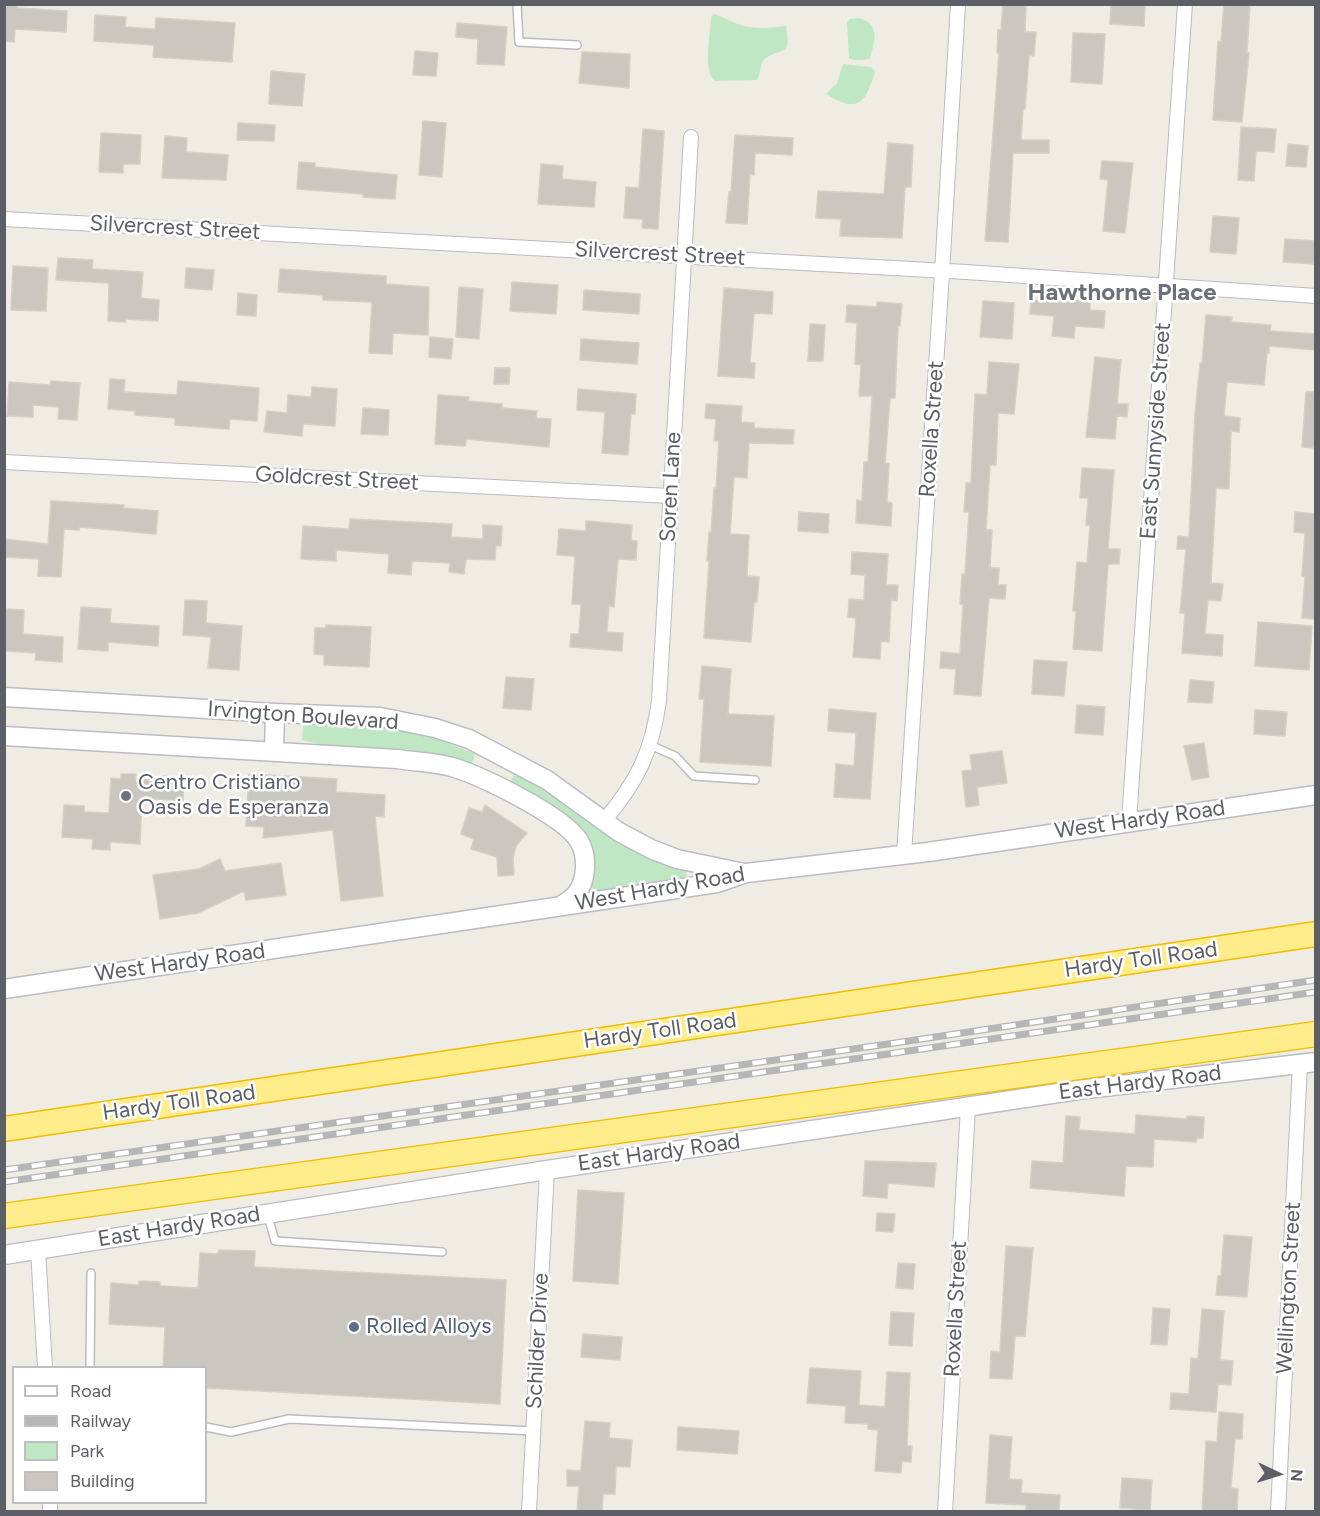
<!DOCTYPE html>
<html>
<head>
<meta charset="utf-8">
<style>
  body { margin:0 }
  #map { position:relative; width:1320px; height:1516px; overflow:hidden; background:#efede3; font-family:Figtree,sans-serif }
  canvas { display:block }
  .frame { position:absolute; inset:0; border:6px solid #5c5f65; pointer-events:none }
  .legend { position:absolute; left:12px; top:1366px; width:195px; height:138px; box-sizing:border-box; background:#fff; border:2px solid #bebfc1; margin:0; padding:8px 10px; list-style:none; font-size:18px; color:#5c5f65 }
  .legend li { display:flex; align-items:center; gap:12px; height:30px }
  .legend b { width:30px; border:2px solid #bebfc1 }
  .north { position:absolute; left:1248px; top:1444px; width:60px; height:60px; -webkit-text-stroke:4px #fff; paint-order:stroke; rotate:94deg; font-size:16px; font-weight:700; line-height:24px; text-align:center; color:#5c5f65 }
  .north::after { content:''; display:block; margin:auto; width:21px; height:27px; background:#5c5f65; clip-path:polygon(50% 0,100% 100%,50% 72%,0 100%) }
</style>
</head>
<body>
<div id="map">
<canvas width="1320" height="1516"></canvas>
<div class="frame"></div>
<ul class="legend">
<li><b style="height:8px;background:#fff"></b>Road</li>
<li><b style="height:8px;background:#b5b6b6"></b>Railway</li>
<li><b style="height:16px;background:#bfe7c3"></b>Park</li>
<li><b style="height:16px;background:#cac7c1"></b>Building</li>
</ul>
<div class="north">N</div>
</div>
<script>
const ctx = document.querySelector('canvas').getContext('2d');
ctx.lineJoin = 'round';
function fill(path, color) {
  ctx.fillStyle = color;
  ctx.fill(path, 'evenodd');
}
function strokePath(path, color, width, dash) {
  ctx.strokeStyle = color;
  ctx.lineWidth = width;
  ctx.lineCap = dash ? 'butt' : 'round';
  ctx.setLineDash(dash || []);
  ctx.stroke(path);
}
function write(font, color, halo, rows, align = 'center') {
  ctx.font = font + ' Figtree,sans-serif';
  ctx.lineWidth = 5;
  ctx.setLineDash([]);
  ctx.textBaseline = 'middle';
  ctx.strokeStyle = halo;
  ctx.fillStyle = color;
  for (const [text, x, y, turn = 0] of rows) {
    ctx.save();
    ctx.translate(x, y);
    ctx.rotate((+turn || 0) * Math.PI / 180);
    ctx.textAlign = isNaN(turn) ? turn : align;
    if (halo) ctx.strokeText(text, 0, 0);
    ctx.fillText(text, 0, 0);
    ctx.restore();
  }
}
fill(new Path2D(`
  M715,14C747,29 751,30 786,26C791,59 784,46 764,59C759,66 761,74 757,80L715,81C702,71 711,33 711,17Z
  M858,18C881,23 875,41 870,58C864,61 855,61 849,58L847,23L850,19Z
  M843,64L871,67L875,71C874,77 872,81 870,86C861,112 845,106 826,94L837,83Z
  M324,723C361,726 400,728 435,739C449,743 462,749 475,754L472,763L408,752L332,747L302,740L303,726Z
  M515,773C548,789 576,815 607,835C632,852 660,861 687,871L686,878L594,891L590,886L593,862L511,780Z`), '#bfe7c3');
const building = new Path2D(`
  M4,4H17V8L67,11L66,32L15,29L14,42L4,41Z
  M1003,4H1026L1025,32H1036L1034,56L1029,55L1025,109H1023L1021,140H1049V153H1013L1008,242L985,241L999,53H997L998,30H1001Z
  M1111,4H1145L1144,26L1110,24Z
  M1224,4H1250L1247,53H1249L1242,122L1213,120L1218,41L1221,42Z
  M95,15L126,17L125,27L155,29L156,18L235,23L232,62L153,57L154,45L94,41Z
  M457,23L507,27L504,65L477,64L478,39L456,37Z
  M1073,33L1105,34L1102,84L1071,82Z
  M415,51L438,53L436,76L413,75Z
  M582,52L630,54L629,88L579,83Z
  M271,71L305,74L302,106L269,104Z
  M423,121L446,123L442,177L419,175Z
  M238,123L275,125L274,141L237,140Z
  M1241,127L1276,129L1274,152L1256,151L1254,181L1238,180Z
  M643,129L664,131L658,229L642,228L643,219L624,218L626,187L639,188Z
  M101,133L141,135L140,164H123V173L99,172Z
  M735,135L793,138L792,155L755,153L754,175L750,174L747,224L726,223L729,192H731Z
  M165,136L187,138L186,152L228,155L226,180L162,178Z
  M888,143L913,145L911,187H905L902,238L840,236L841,219L816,218L818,191L884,194Z
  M1288,144L1308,146L1306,167L1286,166Z
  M1102,161L1133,163L1125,233L1103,231L1108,180L1100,179Z
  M299,162L315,163V167L397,175L395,199L363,197V194L297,189Z
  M541,164L563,166L562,179L596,182L594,207L538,204Z
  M1213,216L1239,218L1236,254L1210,252Z
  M1285,239L1316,241V264L1283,262Z
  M58,258L93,260L92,269L143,272L141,298L159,300L158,321L126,319L125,322L108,321L109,283L56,280Z
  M13,266L48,268L46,311L11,310Z
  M186,268L214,270L212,290L185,288Z
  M280,269L386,276V284L429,287L428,335L393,333L392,354L369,353L372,302L323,300V295L278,292Z
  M512,282L558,285L556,314L510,311Z
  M459,287L483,289L479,339L456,337Z
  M724,288L773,292L772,314L754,313L750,363H755L754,378L718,376Z
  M584,290L640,294L639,314L583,310Z
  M238,293L257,295L256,316L237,315Z
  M1055,298L1090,301V310L1105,311L1104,328L1075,326L1074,338L1052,336L1054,316L1030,314L1031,300L1055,302Z
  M983,301L1014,303L1012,339L980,337Z
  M877,302L902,304L900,326H898L895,398H890L885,463L889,464L887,502L892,503L891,526L856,523L857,500L862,501L864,462H868L872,396H859L861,365L855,364L857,323L846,322L847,305L877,307Z
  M1206,315L1232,317L1231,322L1271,325L1270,331L1316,334V350L1269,346V353L1267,352L1264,385L1227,382L1224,416L1240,418L1239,432L1231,431L1229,489L1216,488L1211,583L1223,584L1221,601L1208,600L1205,634L1223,635L1222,656L1182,653L1185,613H1180L1186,549H1177L1178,536L1189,537L1195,414L1200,363H1202Z
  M810,324L825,325L823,361H808Z
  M430,337L453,339L451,359L429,357Z
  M581,339L639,343L637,364L580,360Z
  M1095,357L1121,360L1117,404H1128L1127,417L1117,416L1115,439L1086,437Z
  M989,362L1019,364L1014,414L998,413L996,465H990L986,530H992L990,568H999L998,585H1006L1005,599L989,598L981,696L954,694L956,669L940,668L941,652L960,654L963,604H960L962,574H965L969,512H964L966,483H971L975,394L987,395Z
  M495,368H510L509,384H494Z
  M110,379L125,380L124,392L177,395L178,381L259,388L257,421L230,419L229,429L175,425V418L135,415V411L108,409Z
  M51,381L80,383L77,420L58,419L59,407L33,405V417L7,416L9,382L50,385Z
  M312,387L337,389L335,426L303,424L302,436L264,432L267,411L287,413L288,395L311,397Z
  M578,389L636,394L635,414H631L628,455L602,453L605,412L577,410Z
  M1306,392H1316V448L1302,447Z
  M438,395L469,397L468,401L502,404V408L537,411L536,418L551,419L549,447L466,439L465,446L435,444Z
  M706,404L742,406L741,422L754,423V428L794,430L793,444L749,443L747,478L734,477L730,534L749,535L747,576L759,577L757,602H754L751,642L704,638L709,561H707L709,532L711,533L714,488L716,489L719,441H714L716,419L705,418Z
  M363,408L389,410L388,435L361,434Z
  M1082,468L1114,470L1108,549H1120L1119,564H1108L1102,651L1073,649L1076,611H1073L1077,562L1087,563L1090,525H1086L1088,498H1080Z
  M51,501L124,505L123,508L158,511L156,534L80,527L79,530L64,529L61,577L38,576L39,559L4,557V539L48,544Z
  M799,512L829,514L828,533L798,531Z
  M1295,512L1316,514V619L1302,618L1305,577L1302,576L1305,533L1294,532Z
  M350,519L452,524L451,537L483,539V525L502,526L501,546L496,545L495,560L466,559L464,574L449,572L450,563L412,561L411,575L388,573L389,554L336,550V561L301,559L303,526L349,529Z
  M586,521L632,525L631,540L637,541L636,560L618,559L614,607L609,606L607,632L623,633L622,651L570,647L571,634H579L581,604H572L575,556L557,555L559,529L586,531Z
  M852,552L888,554L886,585H898L897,601L891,600L889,642L881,641L880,659L853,657L856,618L848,617L849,599L864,600L865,575L851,574Z
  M185,600L207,601L206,623L242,626L239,670L208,668L211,637L183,635Z
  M81,607L111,609L110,623L159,626L158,646L108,642V651L78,649Z
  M4,609L24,610L23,634L63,637L62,662L35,660L36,653L4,651Z
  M1258,622L1312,626L1309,670L1255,666Z
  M326,625L371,627L369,667L324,665V655L314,654L315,628H326Z
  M1034,660L1067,662L1064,696L1032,694Z
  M702,666L731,669L728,714L774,716L771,766L700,762L704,699H699Z
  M506,677L534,679L531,710L503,708Z
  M1190,680L1214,682L1212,703L1188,702Z
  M1077,705L1105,707L1103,735L1075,733Z
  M829,709L876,713L870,799L834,797L836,764L854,766L856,733L828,731Z
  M1255,710L1287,712L1285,736L1254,734Z
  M1204,743L1209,777L1192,780L1184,746Z
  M1002,751L1007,783L977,787L979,805L966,807L962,771L972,770L970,755Z
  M121,774H136L135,779L163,781V776L184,778L183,801L142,798L140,844L110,842V850L92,849L93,839L62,837L64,805L84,806V812L109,813L111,778L121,779Z
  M249,774L337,779L336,792L385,795L384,817L375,816L383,896L341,901L333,830L263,838L264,827L246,826Z
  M485,805L527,833L516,846L513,858L514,875L498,876L497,857L471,849L474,839L461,834L469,808L482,812Z
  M220,859L225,871L281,863L286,895L246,900L244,891L198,913L160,919L153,875L199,869Z
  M1136,1115L1187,1119V1116L1204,1117L1203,1138H1197L1196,1142L1154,1139L1153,1167L1126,1166L1124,1196L1030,1188L1032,1161L1063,1163L1066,1116L1080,1117L1079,1130L1135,1134Z
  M865,1161L936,1163L934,1187L888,1183L887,1198L863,1196Z
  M578,1190L624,1193L618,1284L573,1281Z
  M877,1213L895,1214L893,1232L876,1231Z
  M1224,1235L1252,1237L1247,1297L1216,1295L1218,1276H1221Z
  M1006,1246L1033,1248L1025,1336H1015L1012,1379L990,1378L991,1351L1000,1352Z
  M219,1250L255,1251L254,1267L506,1280L500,1404L206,1388V1368H163L165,1327L109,1324L111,1283L139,1285V1281L160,1282V1286L198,1288L200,1253L218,1254Z
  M898,1263L915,1264L913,1289L896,1288Z
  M1153,1308L1170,1309L1167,1345L1151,1344Z
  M1202,1309L1224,1311L1220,1360L1233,1361L1231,1385L1218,1384L1216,1412L1170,1409L1171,1393L1189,1394L1191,1358L1198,1359Z
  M891,1312L914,1313L912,1346L889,1345Z
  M583,1334L622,1337L620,1360L581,1357Z
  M810,1368L861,1371L859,1405L885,1407L887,1372L910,1373L907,1446H912L911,1462L902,1461L901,1473L875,1471L878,1430L868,1429V1424L845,1423L846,1406L807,1403Z
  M1219,1412L1243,1414L1242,1439H1235L1231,1488L1238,1489L1237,1512H1202L1206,1441L1217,1442Z
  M585,1421L610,1423L609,1438L632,1440L630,1467L616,1466L615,1494H603L602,1512H577L579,1486H567V1470L581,1471Z
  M678,1427L739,1431L737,1454L677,1450Z
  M990,1435L1012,1437L1009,1479L1022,1480L1021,1493L1060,1495L1059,1512L1026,1510V1505L986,1503Z
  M1122,1478L1152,1480L1150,1510L1120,1508Z`);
fill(building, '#cac7c1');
strokePath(building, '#d4d0c2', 1.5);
const service = new Path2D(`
  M517,4L519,42L577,45
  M650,745L675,756L694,776L755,780
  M268,1216L275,1241L442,1252
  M90,1368L91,1273
  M206,1427L231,1432L289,1419L533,1431`);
const minor = new Path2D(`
  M4,219L966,272L1316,296
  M4,462L670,496
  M604,821C637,782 652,752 659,701L691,137
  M1129,821L1185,4
  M904,854L941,289L958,4
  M38,1250L45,1368
  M50,1512V1502
  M529,1512L547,1170
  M945,1512L968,1107
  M1278,1512L1300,1064`);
const secondary = new Path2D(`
  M4,697L275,713L380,717L435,728L469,739L547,780L619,832L651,849L677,859L744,873
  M4,736L397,759C415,762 435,762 452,767C482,776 564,816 579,841C588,856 587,881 576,894C572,899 566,902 561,906
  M274,752L275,713
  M4,989L717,883L746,873L928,852L1316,795
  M4,1255L547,1170L1078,1090L1316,1062`);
const motorway = new Path2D(`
  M4,1129L1316,934
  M4,1216L1316,1034`);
strokePath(service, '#b9bbc0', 10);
strokePath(minor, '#b9bbc0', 16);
strokePath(secondary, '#b9bcc2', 21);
strokePath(motorway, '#f2bc00', 27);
strokePath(service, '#fff', 7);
strokePath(minor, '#fff', 14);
strokePath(secondary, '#fff', 18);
strokePath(motorway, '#ffec8a', 24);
const rail = new Path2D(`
  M4,1170L895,1043L1316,980
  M4,1182L1316,992`);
strokePath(rail, '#b5b6b6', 7);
strokePath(rail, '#fff', 4.5, [14]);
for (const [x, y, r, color] of [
  [126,796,6,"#6b7280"],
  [354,1327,6,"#5c6f8a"]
]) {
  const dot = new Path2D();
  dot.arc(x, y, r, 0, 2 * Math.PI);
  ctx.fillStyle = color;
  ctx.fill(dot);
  strokePath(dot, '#fff', 2);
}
write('22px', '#5c5f65', '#fff', [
  ["Silvercrest Street",175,228,3],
  ["Silvercrest Street",660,254,3],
  ["Roxella Street",932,429,-86],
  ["East Sunnyside Street",1156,431,-86],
  ["Goldcrest Street",337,479,3],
  ["Soren Lane",671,487,-87],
  ["Irvington Boulevard",303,716,4],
  ["West Hardy Road",1140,820,-8],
  ["West Hardy Road",660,889,-10],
  ["Hardy Toll Road",1141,960,-8],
  ["West Hardy Road",180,963,-8],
  ["Hardy Toll Road",660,1031,-8],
  ["East Hardy Road",1140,1083,-7],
  ["Hardy Toll Road",179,1103,-8],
  ["East Hardy Road",659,1153,-8],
  ["East Hardy Road",179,1227,-9],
  ["Wellington Street",1289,1288,-87],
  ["Roxella Street",956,1309,-87],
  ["Schilder Drive",538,1341,-87]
]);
write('22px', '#5b616d', '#fff', [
  ["Centro Cristiano",138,783],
  ["Oasis de Esperanza",138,808]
], 'left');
write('22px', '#4e5e75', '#fff', [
  ["Rolled Alloys",366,1327]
], 'left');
write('bold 24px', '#6c7177', '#fff', [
  ["Hawthorne Place",1122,293]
]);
</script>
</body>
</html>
